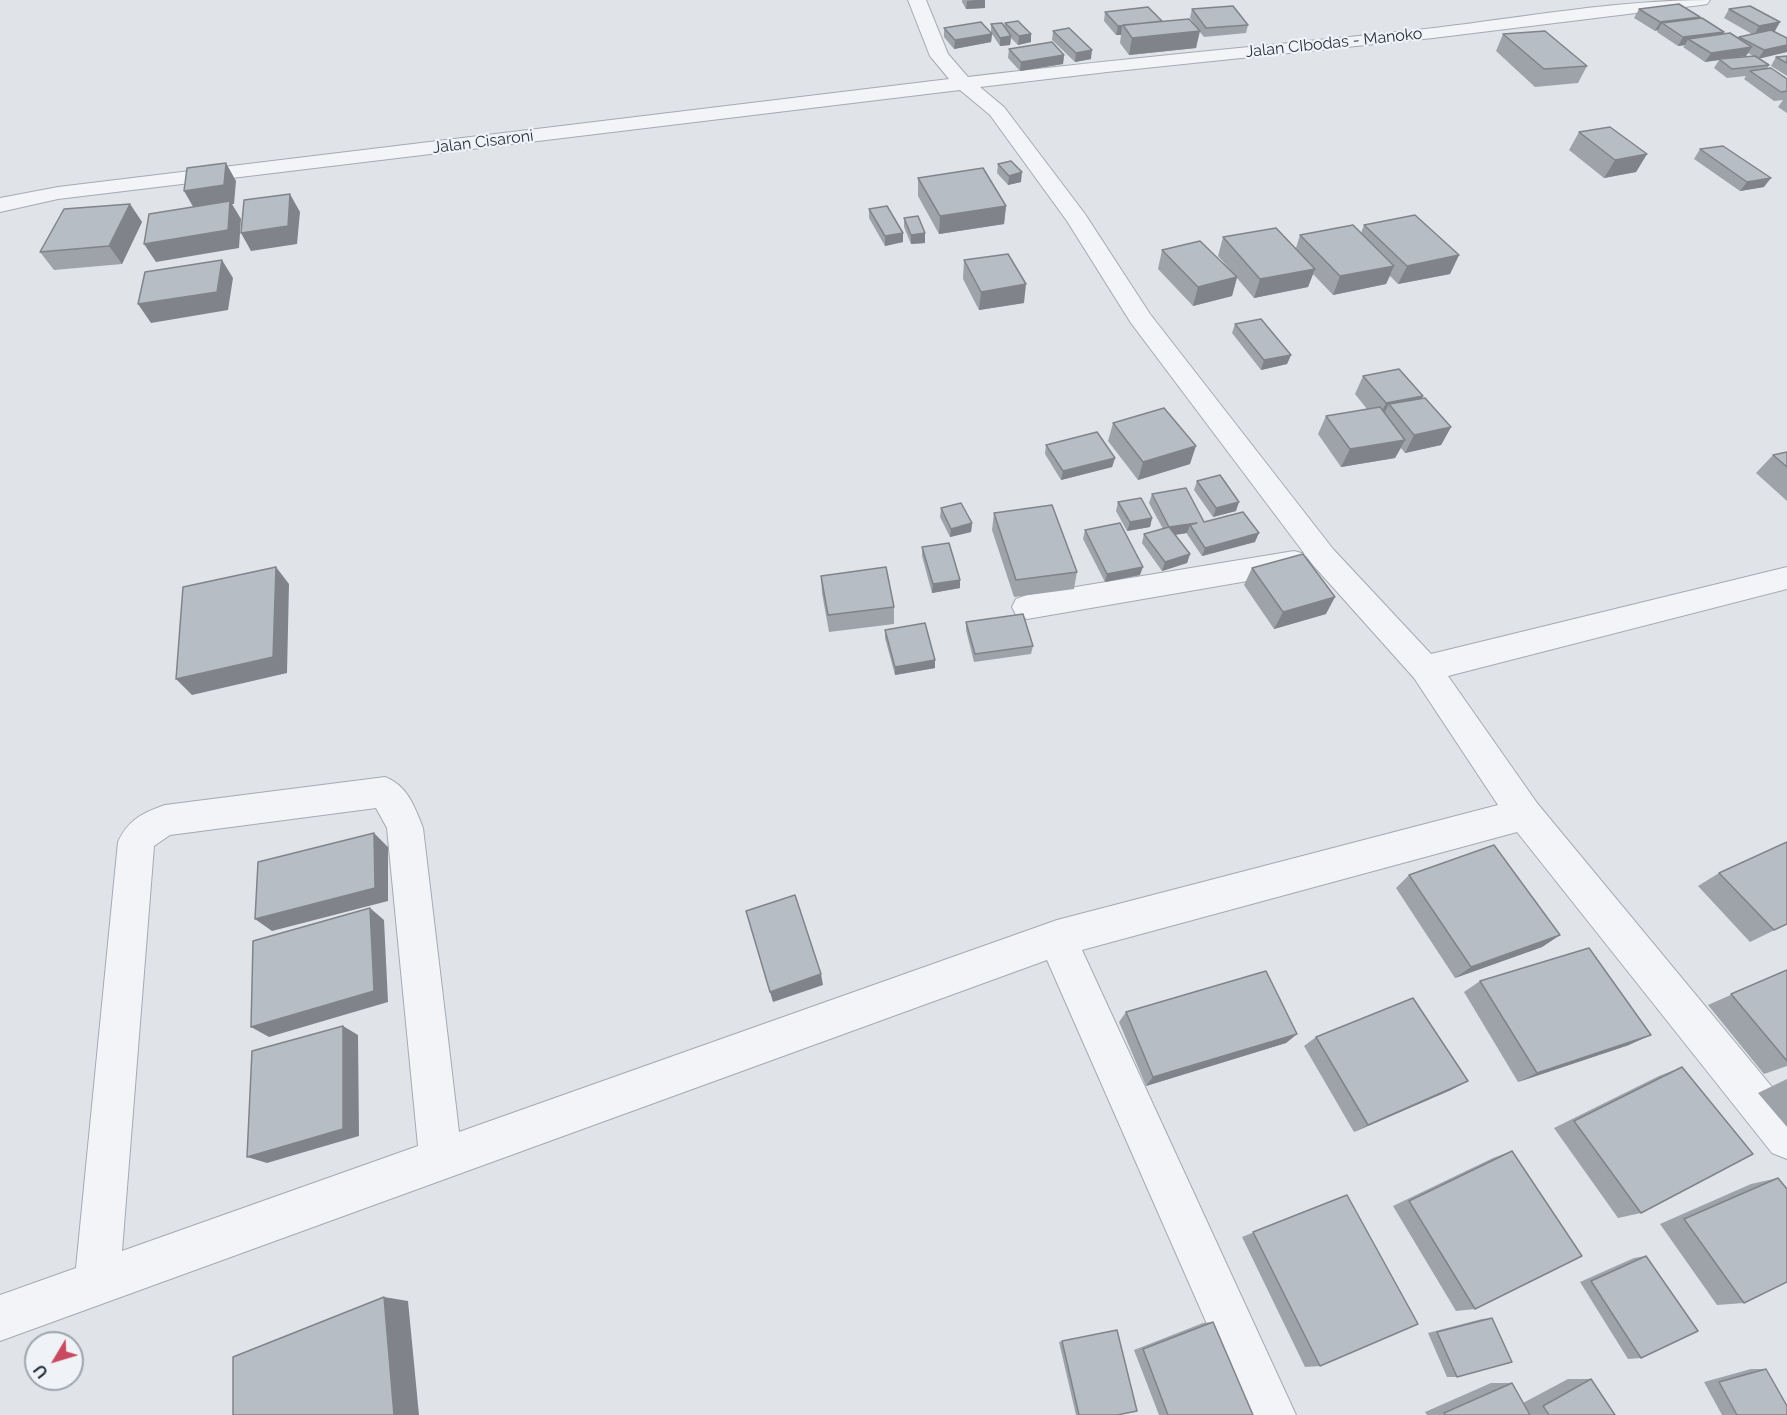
<!DOCTYPE html>
<html>
<head>
<meta charset="utf-8">
<style>
  body { margin:0 }
  #map { position:relative; width:1787px; height:1415px; overflow:hidden; background:#e0e3e8; font-family:Raleway,sans-serif }
  canvas { display:block }
  .north { position:absolute; left:24px; top:1331px; width:60px; height:60px; box-sizing:border-box; background:#eff2f6; border:2px solid #a0a5ad; border-radius:50%; rotate:232deg; font-size:16px; font-weight:700; line-height:24px; text-align:center; color:#29323f }
  .north::after { content:''; display:block; margin:auto; width:21px; height:27px; background:#c94960; clip-path:polygon(50% 0,100% 100%,50% 72%,0 100%) }
</style>
</head>
<body>
<div id="map">
<canvas width="1787" height="1415"></canvas>
<div class="north">U</div>
</div>
<script>
const ctx = document.querySelector('canvas').getContext('2d');
ctx.lineJoin = 'round';
function strokePath(path, color, width, dash) {
  ctx.strokeStyle = color;
  ctx.lineWidth = width;
  ctx.lineCap = dash ? 'butt' : 'round';
  ctx.setLineDash(dash || []);
  ctx.stroke(path);
}
function fill(path, color) {
  ctx.fillStyle = color;
  ctx.fill(path, 'evenodd');
}
function write(font, color, halo, rows, align = 'center') {
  ctx.font = font + ' Raleway,sans-serif';
  ctx.lineWidth = 4.5;
  ctx.setLineDash([]);
  ctx.textBaseline = 'middle';
  ctx.strokeStyle = halo;
  ctx.fillStyle = color;
  for (const [text, x, y, turn = 0] of rows) {
    ctx.save();
    ctx.translate(x, y);
    ctx.rotate((+turn || 0) * Math.PI / 180);
    ctx.textAlign = isNaN(turn) ? turn : align;
    if (halo) ctx.strokeText(text, 0, 0);
    ctx.fillText(text, 0, 0);
    ctx.restore();
  }
}
const minor = new Path2D(`
  M908,0H926L948,54L968,77C1123,58 1279,45 1434,28C1526,17 1617,0 1710,0L1707,4L1701,5L1433,38L1107,72L980,87L1004,107L1085,214L1150,314L1333,549L1431,654L1787,567V589L1448,676L1537,803L1787,1105V1159L1772,1153L1517,832L1082,950L1296,1415H1247L1047,960L0,1341V1295L76,1268L118,842C128,820 142,813 165,805L385,777C407,785 415,807 423,828L459,1132L1057,920L1498,805L1414,678L1313,565L1131,323L1067,221L990,115L960,90L58,199L0,212V198L58,187L949,79L930,56ZM376,808L387,828L418,1146L122,1251L154,846L170,835Z
  M1294,551L1305,554L1309,562L1305,570L1294,573L1027,619L1016,615L1012,607L1016,599L1027,595Z`);
strokePath(minor, '#a5aab2', 2);
fill(minor, '#f2f4f7');
fill(new Path2D(`
  M962,0H985V8L966,9L962,2Z
  M1192,9L1248,25L1246,33L1204,37L1199,31L1196,48L1129,55L1120,43L1121,35H1116L1104,21L1105,12L1162,21L1197,28L1190,18Z
  M1639,9L1700,17L1699,19L1724,32L1722,34L1738,38L1739,37L1752,34L1724,18L1729,9L1780,22L1774,31L1787,52L1759,58L1769,65L1767,69L1787,79V113L1778,107L1783,100L1774,101L1744,79L1746,76L1727,78L1714,68L1719,60L1705,62L1683,47L1685,45L1678,46L1657,32L1658,30L1655,31L1634,18ZM1748,53L1753,56L1729,58L1746,56Z
  M1005,23L1031,34V42L1018,45L1011,38L1010,45L1000,46L992,34L991,42L954,49L944,37V28L991,32V24L1004,26Z
  M1053,31L1091,59L1075,62L1052,40Z
  M1503,34L1587,66L1578,83L1535,87L1496,51Z
  M1009,49L1064,55L1063,64L1020,71L1008,58Z
  M1787,56V76L1771,66L1776,57Z
  M1579,132L1647,154L1636,172L1604,178L1569,150Z
  M1700,149L1764,187L1740,191L1694,159Z
  M998,164L1021,182L1008,185L997,173Z
  M918,178L1006,206L1004,224L939,234L918,196Z
  M130,204L142,222L122,264L54,270L40,252Z
  M869,209L903,233V242L885,246L869,218Z
  M904,218L925,233V243L911,244L904,227Z
  M1364,225L1459,255L1450,274L1398,284L1390,276L1386,284L1333,295L1313,274L1308,287L1254,298L1237,278L1232,296L1193,306L1158,269L1162,250L1233,273L1218,256L1223,237L1296,248L1300,235L1361,233Z
  M964,260L1024,303L979,310L963,279Z
  M1235,324L1291,355L1287,364L1261,370L1232,333Z
  M1363,376L1423,396L1422,398L1451,427L1441,445L1405,453L1401,448L1395,458L1341,467L1318,434L1326,416L1367,409L1355,394Z
  M1113,423L1190,464L1138,480L1108,441Z
  M1046,445L1115,458L1112,467L1061,480L1045,454Z
  M1787,452V501L1756,473L1773,455Z
  M1197,481L1236,511L1213,517L1194,490Z
  M1152,494L1204,522L1255,542L1202,556L1187,534V533L1175,535L1190,554L1187,563L1162,571L1142,543L1144,534L1163,529L1149,503Z
  M1118,502L1152,518L1150,527L1127,531L1116,511Z
  M941,508L972,523L971,532L950,537L940,517Z
  M994,513L1077,572L1074,589L1014,597L992,530Z
  M1085,530L1140,575L1105,582L1083,539Z
  M922,547L960,588L932,593L922,556Z
  M1252,568L1326,614L1274,629L1244,585Z
  M821,576L894,607V624L829,632L822,593Z
  M966,622L1033,646L1031,654L974,662L966,630Z
  M885,630L935,660V668L895,675L885,638Z
  M1787,842V924L1750,942L1698,886L1719,873Z
  M1409,875L1560,935L1542,947L1455,978L1396,888Z
  M1787,970V1066L1764,1074L1708,1005Z
  M1480,981L1629,1045L1518,1082L1464,992Z
  M1126,1012L1297,1034L1286,1043L1146,1086L1119,1022Z
  M1316,1037L1451,1090L1354,1132L1304,1046Z
  M1682,1067L1641,1213L1618,1218L1554,1128L1659,1076Z
  M1787,1079V1127L1758,1093Z
  M1512,1151L1475,1309L1456,1311L1393,1206L1493,1158Z
  M1778,1178L1744,1303L1717,1305L1660,1224L1751,1184Z
  M1347,1195L1320,1366L1305,1367L1242,1237Z
  M1646,1256L1641,1358L1628,1359L1580,1282L1634,1258Z
  M1492,1318L1457,1377H1447L1428,1333L1482,1319Z
  M1213,1322L1253,1415H1159L1134,1350L1203,1323Z
  M1117,1330V1415H1076L1059,1342Z
  M1751,1369H1766L1787,1415H1722L1704,1382Z
  M1568,1379H1591L1615,1415H1427L1425,1412L1491,1383H1512L1523,1403Z`), '#9da3a9');
fill(new Path2D(`
  M976,0H985V8L966,9L967,1Z
  M1700,17L1695,25L1662,23L1658,30L1655,31L1660,22Z
  M1780,22L1775,31L1754,35L1759,26Z
  M1118,26H1122L1121,35H1116Z
  M1200,31L1196,48L1129,55L1132,38Z
  M1724,32L1718,40L1688,39L1685,45L1678,46L1683,37Z
  M992,34L991,42L954,49L955,40Z
  M1031,34V42L1018,45L1019,36Z
  M1011,36L1010,45L1000,46V38Z
  M1787,45V52L1758,59L1764,50Z
  M1752,47L1746,56L1705,62L1711,53Z
  M1092,50L1091,59L1075,62L1076,53Z
  M1064,55L1063,64L1020,71L1021,62Z
  M1647,154L1636,172L1604,178L1615,160Z
  M226,163L236,181L234,204H232L241,219L239,248L156,262L144,244L195,210L184,191Z
  M1022,172L1021,182L1008,185L1009,176Z
  M1771,178L1764,187L1740,191L1747,182Z
  M290,194L300,212L297,244L251,251L241,233Z
  M130,204L142,222L122,264L109,246Z
  M1006,206L1004,224L939,234L940,216Z
  M903,233V242L885,246V236Z
  M925,233V243L911,244V235Z
  M1459,255L1450,274L1398,284L1407,266Z
  M222,260L233,278L228,310L151,323L138,304Z
  M1394,266L1386,284L1333,295L1340,276Z
  M1315,269L1308,287L1254,298L1260,279Z
  M1237,277L1232,296L1193,306L1198,287Z
  M1026,284L1024,303L979,310L981,292Z
  M1291,355L1287,364L1261,370L1264,360Z
  M1423,396L1413,414L1389,404L1381,420L1377,421L1386,403Z
  M1451,427L1441,445L1405,453L1414,435Z
  M1405,440L1395,458L1341,467L1350,449Z
  M1196,446L1190,464L1138,480L1143,462Z
  M1115,458L1112,467L1061,480L1063,471Z
  M1239,502L1236,511L1213,517L1216,508Z
  M1152,518L1150,527L1127,531L1130,522Z
  M972,523L971,532L950,537L951,529Z
  M1197,523L1190,525L1187,533L1166,536L1169,527Z
  M1259,533L1255,542L1202,556L1205,548Z
  M1190,554L1187,563L1162,571L1165,562Z
  M276,567L289,584L287,673L192,695L176,679Z
  M1143,567L1140,575L1105,582L1107,574Z
  M960,580V588L932,593L933,584Z
  M1335,597L1326,614L1274,629L1283,612Z
  M935,660V668L895,675V667Z
  M374,833L388,847V901L272,931L255,919Z
  M370,908L384,920L388,1002L269,1037L251,1027Z
  M1560,935L1542,947L1455,978L1471,967Z
  M821,974L823,985L773,1002L770,992Z
  M343,1026L358,1035L359,1136L267,1163L247,1157Z
  M1297,1034L1286,1043L1146,1086L1153,1077Z
  M1651,1035L1629,1045L1518,1082L1537,1073Z
  M1468,1081L1451,1090L1354,1132L1368,1125Z
  M384,1297L408,1301L419,1415H394Z`), '#80848a');
const building = new Path2D(`
  M1679,4L1700,17L1660,22L1639,9Z
  M1233,6L1248,25L1206,28L1192,9Z
  M1750,6L1780,22L1759,26L1729,9Z
  M1148,7L1162,21L1118,26L1105,12Z
  M1702,18L1724,32L1683,37L1662,23Z
  M1189,19L1200,31L1132,38L1123,25Z
  M1018,21L1031,34L1019,36L1005,23Z
  M981,22L992,34L955,40L944,28Z
  M1002,23L1011,36L1000,38L991,24Z
  M1069,28L1092,50L1076,53L1053,31Z
  M1771,30L1787,38V45L1764,50L1739,37Z
  M1545,31L1587,66L1544,69L1503,34Z
  M1730,33L1752,47L1711,53L1688,39Z
  M1052,42L1064,55L1021,62L1009,49Z
  M1755,56L1769,65L1732,69L1719,59Z
  M1787,56V63L1776,57Z
  M1771,68L1787,79V91L1781,92L1750,71Z
  M1610,127L1647,154L1615,160L1579,132Z
  M1723,146L1771,178L1747,182L1700,149Z
  M1011,161L1022,172L1009,176L998,164Z
  M226,163L224,185L184,191L187,168Z
  M983,168L1006,206L940,216L918,178Z
  M290,194L288,226L241,233L244,200Z
  M230,201L228,230L144,244L149,214Z
  M130,204L109,246L40,252L64,209Z
  M887,206L903,233L885,236L869,209Z
  M1415,215L1459,255L1407,266L1364,225Z
  M918,216L925,233L911,235L904,218Z
  M1353,225L1394,266L1340,276L1300,235Z
  M1276,228L1315,269L1260,279L1223,237Z
  M1200,241L1237,277L1198,287L1162,250Z
  M1008,254L1026,284L981,292L964,260Z
  M222,260L217,292L138,304L145,272Z
  M1261,319L1291,355L1264,360L1235,324Z
  M1399,369L1423,396L1386,403L1363,376Z
  M1425,398L1451,427L1414,435L1389,404Z
  M1380,407L1405,440L1350,449L1326,416Z
  M1164,408L1196,446L1143,462L1113,423Z
  M1097,432L1115,458L1063,471L1046,445Z
  M1787,452V467L1773,455Z
  M1220,475L1239,502L1216,508L1197,481Z
  M1186,488L1204,522L1243,512L1259,533L1205,548L1190,525L1197,523L1169,527L1152,494Z
  M1141,498L1152,518L1130,522L1118,502Z
  M961,503L972,523L951,529L941,508Z
  M1052,505L1077,572L1016,580L994,513Z
  M1120,523L1143,567L1107,574L1085,530Z
  M1169,527L1190,554L1165,562L1144,534Z
  M949,543L960,580L933,584L922,547Z
  M1303,554L1335,597L1283,612L1252,568Z
  M276,567L273,657L176,679L183,587Z
  M886,567L894,607L828,615L821,576Z
  M1023,614L1033,646L975,654L966,622Z
  M925,623L935,660L895,667L885,630Z
  M374,833L375,888L255,919L258,862Z
  M1787,842V924L1774,930L1719,873Z
  M1494,845L1560,935L1471,967L1409,875Z
  M795,895L821,974L770,992L746,911Z
  M370,908L374,991L251,1027L253,941Z
  M1589,948L1651,1035L1537,1073L1480,981Z
  M1787,970V1061L1731,994Z
  M1266,971L1297,1034L1153,1077L1126,1012Z
  M1413,998L1468,1081L1368,1125L1316,1037Z
  M343,1026V1129L247,1157L252,1051Z
  M1682,1067L1753,1154L1641,1213L1574,1121Z
  M1512,1151L1582,1256L1475,1309L1409,1201Z
  M1778,1178L1787,1189V1282L1744,1303L1684,1219Z
  M1347,1195L1418,1324L1320,1366L1253,1232Z
  M1646,1256L1698,1331L1641,1358L1591,1281Z
  M384,1297L394,1415H233V1357Z
  M1492,1318L1512,1362L1457,1377L1437,1332Z
  M1213,1322L1253,1415H1168L1143,1349Z
  M1117,1330L1137,1411L1117,1415H1079L1062,1341Z
  M1766,1369L1787,1406V1415H1737L1719,1382Z
  M1591,1379L1615,1415H1549L1543,1406Z
  M1512,1383L1530,1415H1445L1444,1413Z`);
fill(building, '#b7bdc5');
strokePath(building, '#80848a', 1.5);
write('16px', '#29323f', '#eff2f6', [
  ["Jalan CIbodas - Manoko",1334,43,-6],
  ["Jalan Cisaroni",483,142,-7]
]);
</script>
</body>
</html>
